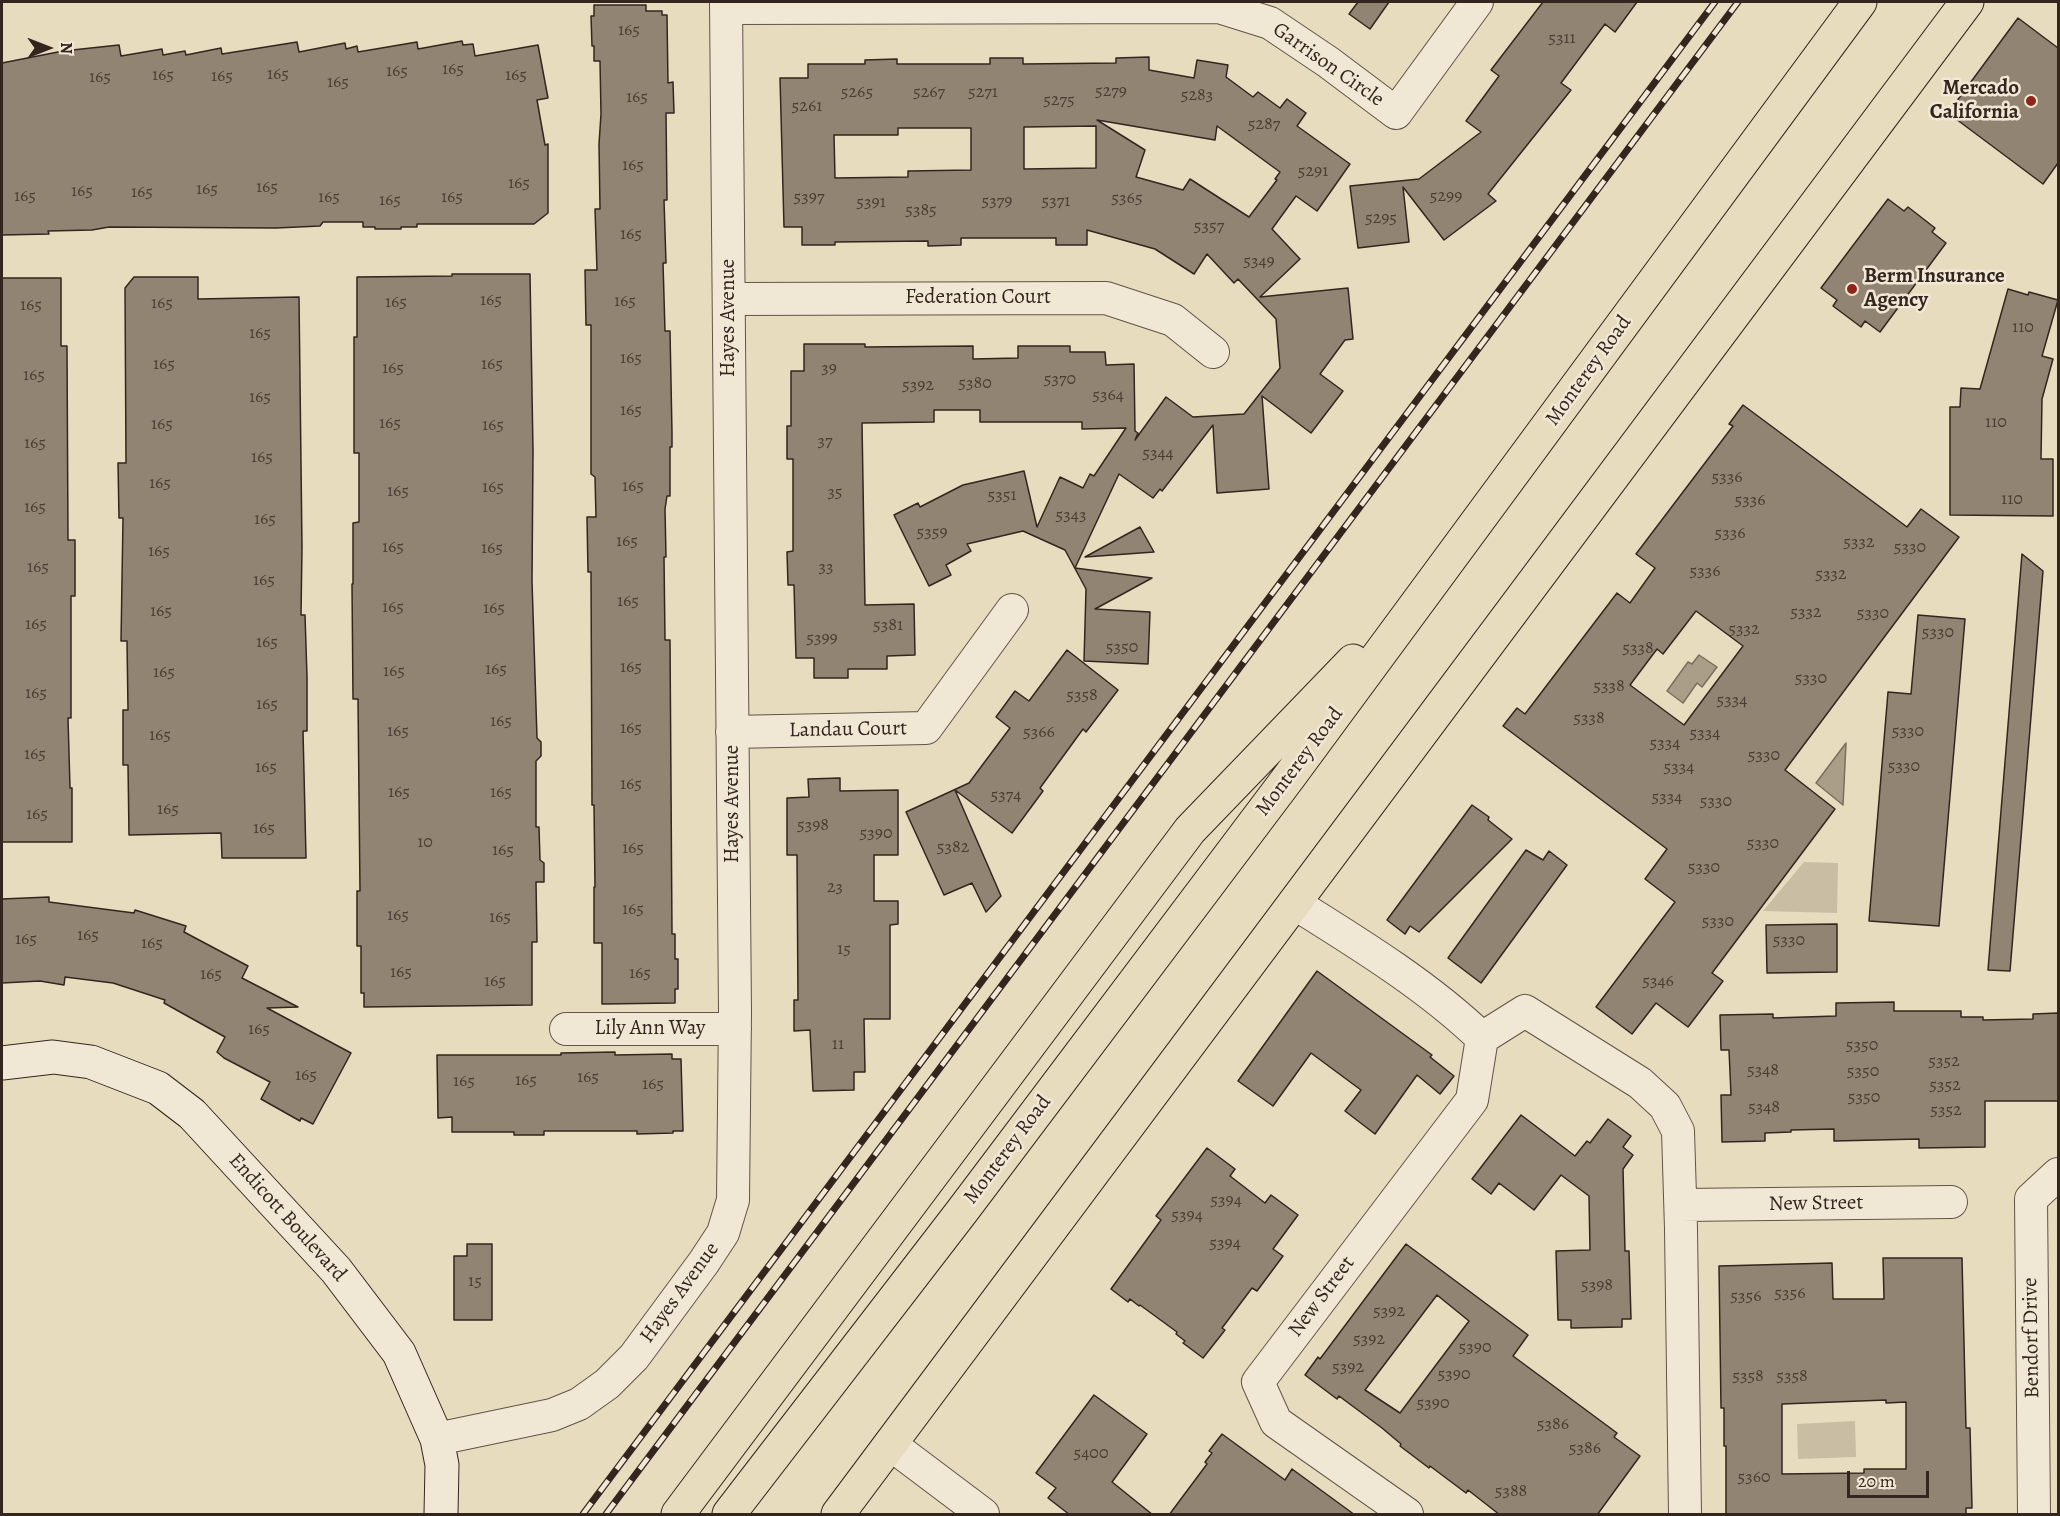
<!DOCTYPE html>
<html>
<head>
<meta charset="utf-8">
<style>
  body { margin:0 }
  #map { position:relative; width:2060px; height:1516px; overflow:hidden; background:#e8dcbe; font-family:Alegreya,serif }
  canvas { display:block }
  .frame { position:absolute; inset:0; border:3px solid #34251f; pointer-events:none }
  .north { position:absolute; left:18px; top:18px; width:60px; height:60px; -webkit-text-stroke:4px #f0e8d5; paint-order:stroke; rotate:90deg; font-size:16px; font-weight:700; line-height:24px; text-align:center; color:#34251f }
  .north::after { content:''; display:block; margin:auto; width:21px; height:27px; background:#34251f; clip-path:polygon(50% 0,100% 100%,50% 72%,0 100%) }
  .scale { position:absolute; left:1847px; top:1471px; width:82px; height:27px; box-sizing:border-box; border:3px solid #34251f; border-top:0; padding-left:8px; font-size:18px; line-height:21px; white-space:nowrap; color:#34251f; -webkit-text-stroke:4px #f0e8d5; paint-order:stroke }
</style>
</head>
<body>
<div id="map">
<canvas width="2060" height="1516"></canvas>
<div class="frame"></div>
<div class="north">N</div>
<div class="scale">20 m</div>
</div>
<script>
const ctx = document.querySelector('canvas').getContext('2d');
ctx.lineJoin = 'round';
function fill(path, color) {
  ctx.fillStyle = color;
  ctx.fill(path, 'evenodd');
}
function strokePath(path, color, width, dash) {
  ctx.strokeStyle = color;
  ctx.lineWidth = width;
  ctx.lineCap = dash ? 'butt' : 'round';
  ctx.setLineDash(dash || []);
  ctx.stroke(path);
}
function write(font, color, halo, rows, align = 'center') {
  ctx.font = font + ' Alegreya,serif';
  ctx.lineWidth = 5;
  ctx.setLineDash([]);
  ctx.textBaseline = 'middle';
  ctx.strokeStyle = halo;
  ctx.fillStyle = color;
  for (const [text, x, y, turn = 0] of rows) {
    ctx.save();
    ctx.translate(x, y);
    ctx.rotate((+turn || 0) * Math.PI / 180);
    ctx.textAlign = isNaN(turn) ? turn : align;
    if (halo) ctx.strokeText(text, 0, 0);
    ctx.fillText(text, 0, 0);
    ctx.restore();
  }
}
fill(new Path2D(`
  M1804,862L1838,863L1837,913L1763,911Z
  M1855,1421L1856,1457L1798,1459L1797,1424Z`), '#c9bda3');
const water = new Path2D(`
  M1699,655L1717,667L1702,687L1697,683L1683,703L1667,691L1688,662L1692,664Z
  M1846,743L1843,805L1816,783Z`);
fill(water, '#ab9e88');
strokePath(water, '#7b6e5e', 1.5);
const building = new Path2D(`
  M1358,2H1389L1370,29L1349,14Z
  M1543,2H1637L1615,32L1605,24L1561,83L1571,90L1488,194L1496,201L1444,240L1403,187L1409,242L1358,248L1350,186L1419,179L1481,132L1466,121L1499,76L1491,70Z
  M594,5H646V11H662V15H667L668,83L673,82L674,113H666L667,200H664L666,263H663L665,331H670L672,433V447H670V496H667L665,509L666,557H664L665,640H670L672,934H675V959H678V989H675V1003L602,1004V943H594V887H595L594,805H592L591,572H588L587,517H596L595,477L591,474V325H586L585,270H597L595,209H600L599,144L601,114L600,61H594V46H592L591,16H594Z
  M2018,18L2058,48V163L2043,184L1948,113Z
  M462,41L463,45L473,44L475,56L538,45L548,98L537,100L545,145L548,144V213L534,224H417V227H401V229H375V227H363V222H323L320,226L276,228L109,227L92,230L48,231L49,234L2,235V63L63,51L119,45L121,56L162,49L163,55L185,51L186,55L221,48L222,54L297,42L299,52L345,43L346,49L357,46L358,52L417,42L418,49Z
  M1149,57V70L1194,78L1197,60L1228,65L1226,77L1253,97L1258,92L1280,108L1287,99L1306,113L1297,126L1350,164L1317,211L1296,196L1272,229L1300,259L1260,297L1348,288L1353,339L1345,340L1320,374L1343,391L1311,433L1262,396L1269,489L1217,493L1213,425L1162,491L1160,489L1153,498L1119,474L1075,568L1152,578L1095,609L1150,612L1148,664L1084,661L1086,589L1065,550L1023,531L967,544L971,551L946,565L951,575L929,586L894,515L918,503L920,507L963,485L1024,471L1037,527L1060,477L1083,488L1090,474L1094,476L1126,428L1082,429V422H980V410H934V422L862,423L865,605L914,604L915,655L887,656V669H848V678H814V658H796L794,585H788L787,552L793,551V459H787V426H791V371H804V344H865V347L973,346V359L1018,358V346H1070V352H1105L1106,365L1134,364L1135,431L1138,433L1135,440L1166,397L1193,417L1244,414L1280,368L1276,319L1238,279L1234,283L1207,254L1194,274L1155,249L1087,230V245H1056V238H961V245L928,246V241L835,242V245H802V227H784L780,78H808V64H865V60L897,59V64H990V58H1023V64L1116,63V58ZM1097,120L1215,140L1217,126L1280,172L1275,179L1277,180L1249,217L1190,179L1183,190L1136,177L1145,150ZM1096,126V168L1024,169V127ZM898,128H971V170L908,171V177L835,178L834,135H898Z
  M1888,199L1904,211L1908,207L1935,228L1932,232L1946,243L1880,332L1865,321L1861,327L1833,306L1837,300L1821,288Z
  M452,274H530L533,451L532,581L537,738L541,742V756L536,761V827H539L540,860L544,863V882H536L537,942H532V1005L364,1007V993H361V946H357V891H360L358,699H353L352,584H353V523L359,522V453H354V337H357V277L452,276Z
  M134,277H198V299L299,297L302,547L301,615H305L307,677V731H303L306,858H222L221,833L129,835L128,765H123V710H128L127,641H121L123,518H119L118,463H126L125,288Z
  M2,278H61V346H67L68,540H75V596H71V718H68L70,788H72V842H2Z
  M2008,289L2028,295L2029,292L2058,300L2042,356L2053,359L2042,399L2041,459H2053V516L1950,515V407H1960L1961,388L1980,389Z
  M1743,405L1907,527L1921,509L1959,537L1785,770L1835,809L1712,973L1723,981L1688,1027L1656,1003L1632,1034L1596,1007L1675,902L1645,879L1667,849L1503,726L1517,708L1525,714L1617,593L1630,603L1655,568L1636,554L1733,426L1729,424ZM1696,611L1743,646L1684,725L1630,685L1657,649L1663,654Z
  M1140,527L1154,552L1085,557Z
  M2022,554L2043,571L2010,971L1988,970Z
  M1918,615L1965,619L1939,926L1869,921L1888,692L1911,694Z
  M1067,650L1118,690L1086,732L1083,729L1040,788L1043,791L1012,833L955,790L1001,896L986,912L972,883L944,895L906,812L969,783L1010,728L996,717L1015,691L1029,701Z
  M840,778V791L898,790V855H874V901H898V924L890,925V1019H864L865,1072H854V1090L813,1091L810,1030L794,1031V1000H798L797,855H787V798L809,797L808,779Z
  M1472,805L1489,817L1488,820L1512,839L1419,932L1410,926L1405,934L1387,920Z
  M1526,850L1543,860L1549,851L1567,865L1481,983L1448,958Z
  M49,897V902L134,913L135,910L186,926L184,932L248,966L242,978L298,1007L267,1008L351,1053L313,1124L301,1118L300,1121L261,1099L270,1082L224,1058L217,1052L225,1037L164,1003L165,1000L113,983L65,977L64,985L40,981L2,983V899Z
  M1837,924V972L1767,973L1766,925Z
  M1317,971L1432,1055L1430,1057L1454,1076L1440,1094L1417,1075L1375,1134L1345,1111L1361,1090L1311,1053L1273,1106L1238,1081Z
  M1894,1002V1011H1961V1017H1983V1020L2033,1019V1014L2058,1013V1101H1985V1147L1919,1148V1139L1834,1141V1129L1791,1130V1132L1765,1133V1141L1722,1142L1721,1095H1731L1729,1050H1721L1720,1015L1773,1014V1018L1836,1016V1003Z
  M615,1052V1055L672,1054V1059H681L683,1131H673V1133L637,1134V1131H544V1135H514V1132H452V1117L438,1118L437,1055H561V1053Z
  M1521,1115L1575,1156L1587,1141L1590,1143L1608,1119L1631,1136L1623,1147L1633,1155L1623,1169L1625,1251H1629L1631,1319H1622V1327L1571,1328V1320H1558L1556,1251L1590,1250L1589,1196L1561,1175L1534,1210L1499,1183L1491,1194L1472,1179Z
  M1207,1148L1235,1169L1230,1176L1265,1203L1271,1195L1298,1215L1273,1249L1283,1256L1257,1291L1252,1288L1222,1328L1225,1330L1203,1358L1183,1343L1185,1341L1176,1334L1177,1332L1140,1305L1139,1306L1130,1299L1128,1302L1111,1289L1161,1220L1156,1216Z
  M467,1244H492V1320H454V1256H467Z
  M1406,1244L1528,1335L1513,1356L1617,1433L1614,1437L1640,1456L1597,1515H1500L1468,1490L1466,1493L1430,1466L1429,1468L1400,1446L1401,1444L1382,1428L1339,1396L1337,1399L1305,1375L1318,1357L1320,1359ZM1437,1295L1469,1321L1400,1413L1365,1390Z
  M1883,1258H1962L1966,1428H1970L1972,1508H1966V1515H1726V1446H1724V1408H1721L1719,1266L1832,1263L1833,1299H1884ZM1886,1400V1403L1906,1402V1469H1864V1473L1782,1474V1404Z
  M1094,1395L1147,1434L1112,1482L1153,1515H1070L1048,1498L1056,1488L1036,1473Z
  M1222,1434L1285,1480L1292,1469L1355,1515H1169L1207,1464L1205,1462L1212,1453L1209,1451Z`);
fill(building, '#928472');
strokePath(building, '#34251f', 1.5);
const minor = new Path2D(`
  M726,8L1219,7L1270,23L1328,62L1396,113L1477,2
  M729,299L1106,298L1173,320L1213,352
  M732,732L926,728L1012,610
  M1294,903C1358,943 1428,986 1482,1038L1472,1100L1258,1382L1276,1422L1407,1514
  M566,1029H735
  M1482,1038L1525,1011L1640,1083L1665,1106L1678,1131L1681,1229L1685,1514
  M1681,1205L1951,1202
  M437,1439L552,1415L579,1404L607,1384L634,1357L704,1262L723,1233L733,1200L735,1012L726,2
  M890,1444L983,1514
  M2034,1514L2031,1199L2058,1174`);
const secondary = new Path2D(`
  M2,1063L53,1057L91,1062L158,1088L192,1114L336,1270L399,1353L437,1439L442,1465L441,1514`);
const primary = new Path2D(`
  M678,1514L1190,830L1353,661
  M729,1514L963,1210L1289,777L1860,2
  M838,1514L1967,2`);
strokePath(minor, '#615347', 34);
strokePath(secondary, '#34251f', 35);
strokePath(primary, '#34251f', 35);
strokePath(minor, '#f0e8d5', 32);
strokePath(secondary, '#f0e8d5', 33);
strokePath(primary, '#e8dcbe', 33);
const rail = new Path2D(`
  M583,1514L1715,2
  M606,1514L1738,2`);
strokePath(rail, '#34251f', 7);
strokePath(rail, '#f0e8d5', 4.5, [14]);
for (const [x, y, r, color] of [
  [2031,101,6,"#8f2418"],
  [1852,289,6,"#8f2418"]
]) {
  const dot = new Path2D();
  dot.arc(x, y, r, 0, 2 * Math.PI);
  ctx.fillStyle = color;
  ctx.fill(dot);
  strokePath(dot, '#f0e8d5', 2);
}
write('18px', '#4c3d34', null, [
  ["165",629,31],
  ["5311",1562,39],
  ["165",453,70],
  ["165",397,72],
  ["165",278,75],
  ["165",163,76],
  ["165",516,76],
  ["165",222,77],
  ["165",100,78],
  ["165",338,83],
  ["5279",1111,92],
  ["5265",857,93],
  ["5267",929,93],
  ["5271",983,93],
  ["5283",1197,96],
  ["165",637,98],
  ["5275",1059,101],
  ["5261",807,107],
  ["5287",1264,125],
  ["165",633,166],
  ["5291",1313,172],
  ["165",519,184],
  ["165",267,188],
  ["165",207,190],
  ["165",82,192],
  ["165",142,193],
  ["165",25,197],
  ["5299",1446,197],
  ["165",329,198],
  ["165",452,198],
  ["5397",809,198],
  ["5365",1127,199],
  ["165",390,201],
  ["5379",997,202],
  ["5371",1056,202],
  ["5391",871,203],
  ["5385",921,211],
  ["5295",1381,219],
  ["5357",1209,227],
  ["165",631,235],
  ["5349",1259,262],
  ["165",491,301],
  ["165",625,302],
  ["165",396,303],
  ["165",162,304],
  ["165",31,306],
  ["110",2023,328],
  ["165",260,334],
  ["165",631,359],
  ["165",164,365],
  ["165",492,365],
  ["165",393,369],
  ["39",829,369],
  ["165",34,376],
  ["5370",1060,380],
  ["5380",975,384],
  ["5392",918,386],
  ["5364",1108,396],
  ["165",260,398],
  ["165",631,411],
  ["110",1996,423],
  ["165",390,424],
  ["165",162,425],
  ["165",493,426],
  ["37",825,442],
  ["165",35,444],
  ["5344",1158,454],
  ["165",262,458],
  ["5336",1727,478],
  ["165",160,484],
  ["165",633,487],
  ["165",493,488],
  ["165",398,492],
  ["35",835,493],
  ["5351",1002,496],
  ["110",2012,500],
  ["5336",1750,501],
  ["165",35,508],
  ["5343",1071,516],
  ["165",265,520],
  ["5359",932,533],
  ["5336",1730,534],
  ["165",627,542],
  ["5332",1859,543],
  ["165",393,548],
  ["5330",1910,548],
  ["165",492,549],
  ["165",159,552],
  ["165",38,568],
  ["33",826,568],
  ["5336",1705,572],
  ["5332",1831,575],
  ["165",264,581],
  ["165",628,602],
  ["165",393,608],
  ["165",494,609],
  ["165",161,612],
  ["5332",1806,613],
  ["5330",1873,614],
  ["165",36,625],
  ["5381",888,626],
  ["5332",1744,630],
  ["5330",1938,633],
  ["5399",822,639],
  ["165",267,643],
  ["5350",1122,648],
  ["5338",1638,649],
  ["165",631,668],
  ["165",496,670],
  ["165",394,672],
  ["165",164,673],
  ["5330",1811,679],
  ["5338",1609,687],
  ["165",36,694],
  ["5358",1082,696],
  ["5334",1732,701],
  ["165",267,705],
  ["5338",1589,719],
  ["165",501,722],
  ["165",631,729],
  ["165",398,732],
  ["5330",1908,732],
  ["5366",1039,733],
  ["5334",1705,734],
  ["165",160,736],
  ["5334",1665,744],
  ["165",35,755],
  ["5330",1764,756],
  ["5330",1904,767],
  ["165",266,768],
  ["5334",1679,768],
  ["165",631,785],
  ["165",399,793],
  ["165",501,793],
  ["5374",1006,796],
  ["5334",1667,798],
  ["5330",1716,802],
  ["165",168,810],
  ["165",37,815],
  ["5398",813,826],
  ["165",264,829],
  ["5390",876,834],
  ["10",425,843],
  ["5330",1763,844],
  ["5382",953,848],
  ["165",633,849],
  ["165",503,851],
  ["5330",1704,868],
  ["23",835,888],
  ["165",633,910],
  ["165",398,916],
  ["165",500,918],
  ["5330",1718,922],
  ["165",88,936],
  ["165",26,940],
  ["5330",1789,941],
  ["165",152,944],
  ["15",844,950],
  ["165",401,973],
  ["165",640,974],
  ["165",211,975],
  ["165",495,982],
  ["5346",1658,982],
  ["165",259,1030],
  ["11",838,1045],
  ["5350",1862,1046],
  ["5352",1944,1062],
  ["5348",1763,1071],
  ["5350",1863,1072],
  ["165",306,1076],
  ["165",588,1078],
  ["165",526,1081],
  ["165",464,1082],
  ["165",653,1085],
  ["5352",1945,1086],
  ["5350",1864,1098],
  ["5348",1764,1108],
  ["5352",1946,1111],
  ["5394",1226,1201],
  ["5394",1187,1216],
  ["5394",1225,1244],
  ["15",475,1282],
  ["5398",1597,1286],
  ["5356",1790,1294],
  ["5356",1746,1297],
  ["5392",1389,1312],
  ["5392",1369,1340],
  ["5390",1475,1348],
  ["5392",1348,1368],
  ["5390",1454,1375],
  ["5358",1748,1377],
  ["5358",1792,1377],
  ["5390",1433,1404],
  ["5386",1553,1425],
  ["5386",1585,1449],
  ["5400",1091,1454],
  ["5360",1754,1478],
  ["5388",1511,1492]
]);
write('21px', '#34251f', '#f0e8d5', [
  ["Garrison Circle",1328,65,35],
  ["Federation Court",978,298],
  ["Hayes Avenue",729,318,-90],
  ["Monterey Road",1589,371,-54],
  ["Landau Court",848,730,-1],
  ["Monterey Road",1300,762,-53],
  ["Hayes Avenue",733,804,-90],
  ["Lily Ann Way",650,1029],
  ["Monterey Road",1008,1150,-53],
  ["New Street",1816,1204,-1],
  ["Endicott Boulevard",287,1218,48],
  ["Hayes Avenue",680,1293,-54],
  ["New Street",1322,1297,-53],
  ["Bendorf Drive",2032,1338,-91]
]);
write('bold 21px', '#34251f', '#f0e8d5', [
  ["Mercado",2019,89],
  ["California",2019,113],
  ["Berm Insurance",1864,277,"left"],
  ["Agency",1864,301,"left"]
], 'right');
</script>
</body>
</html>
